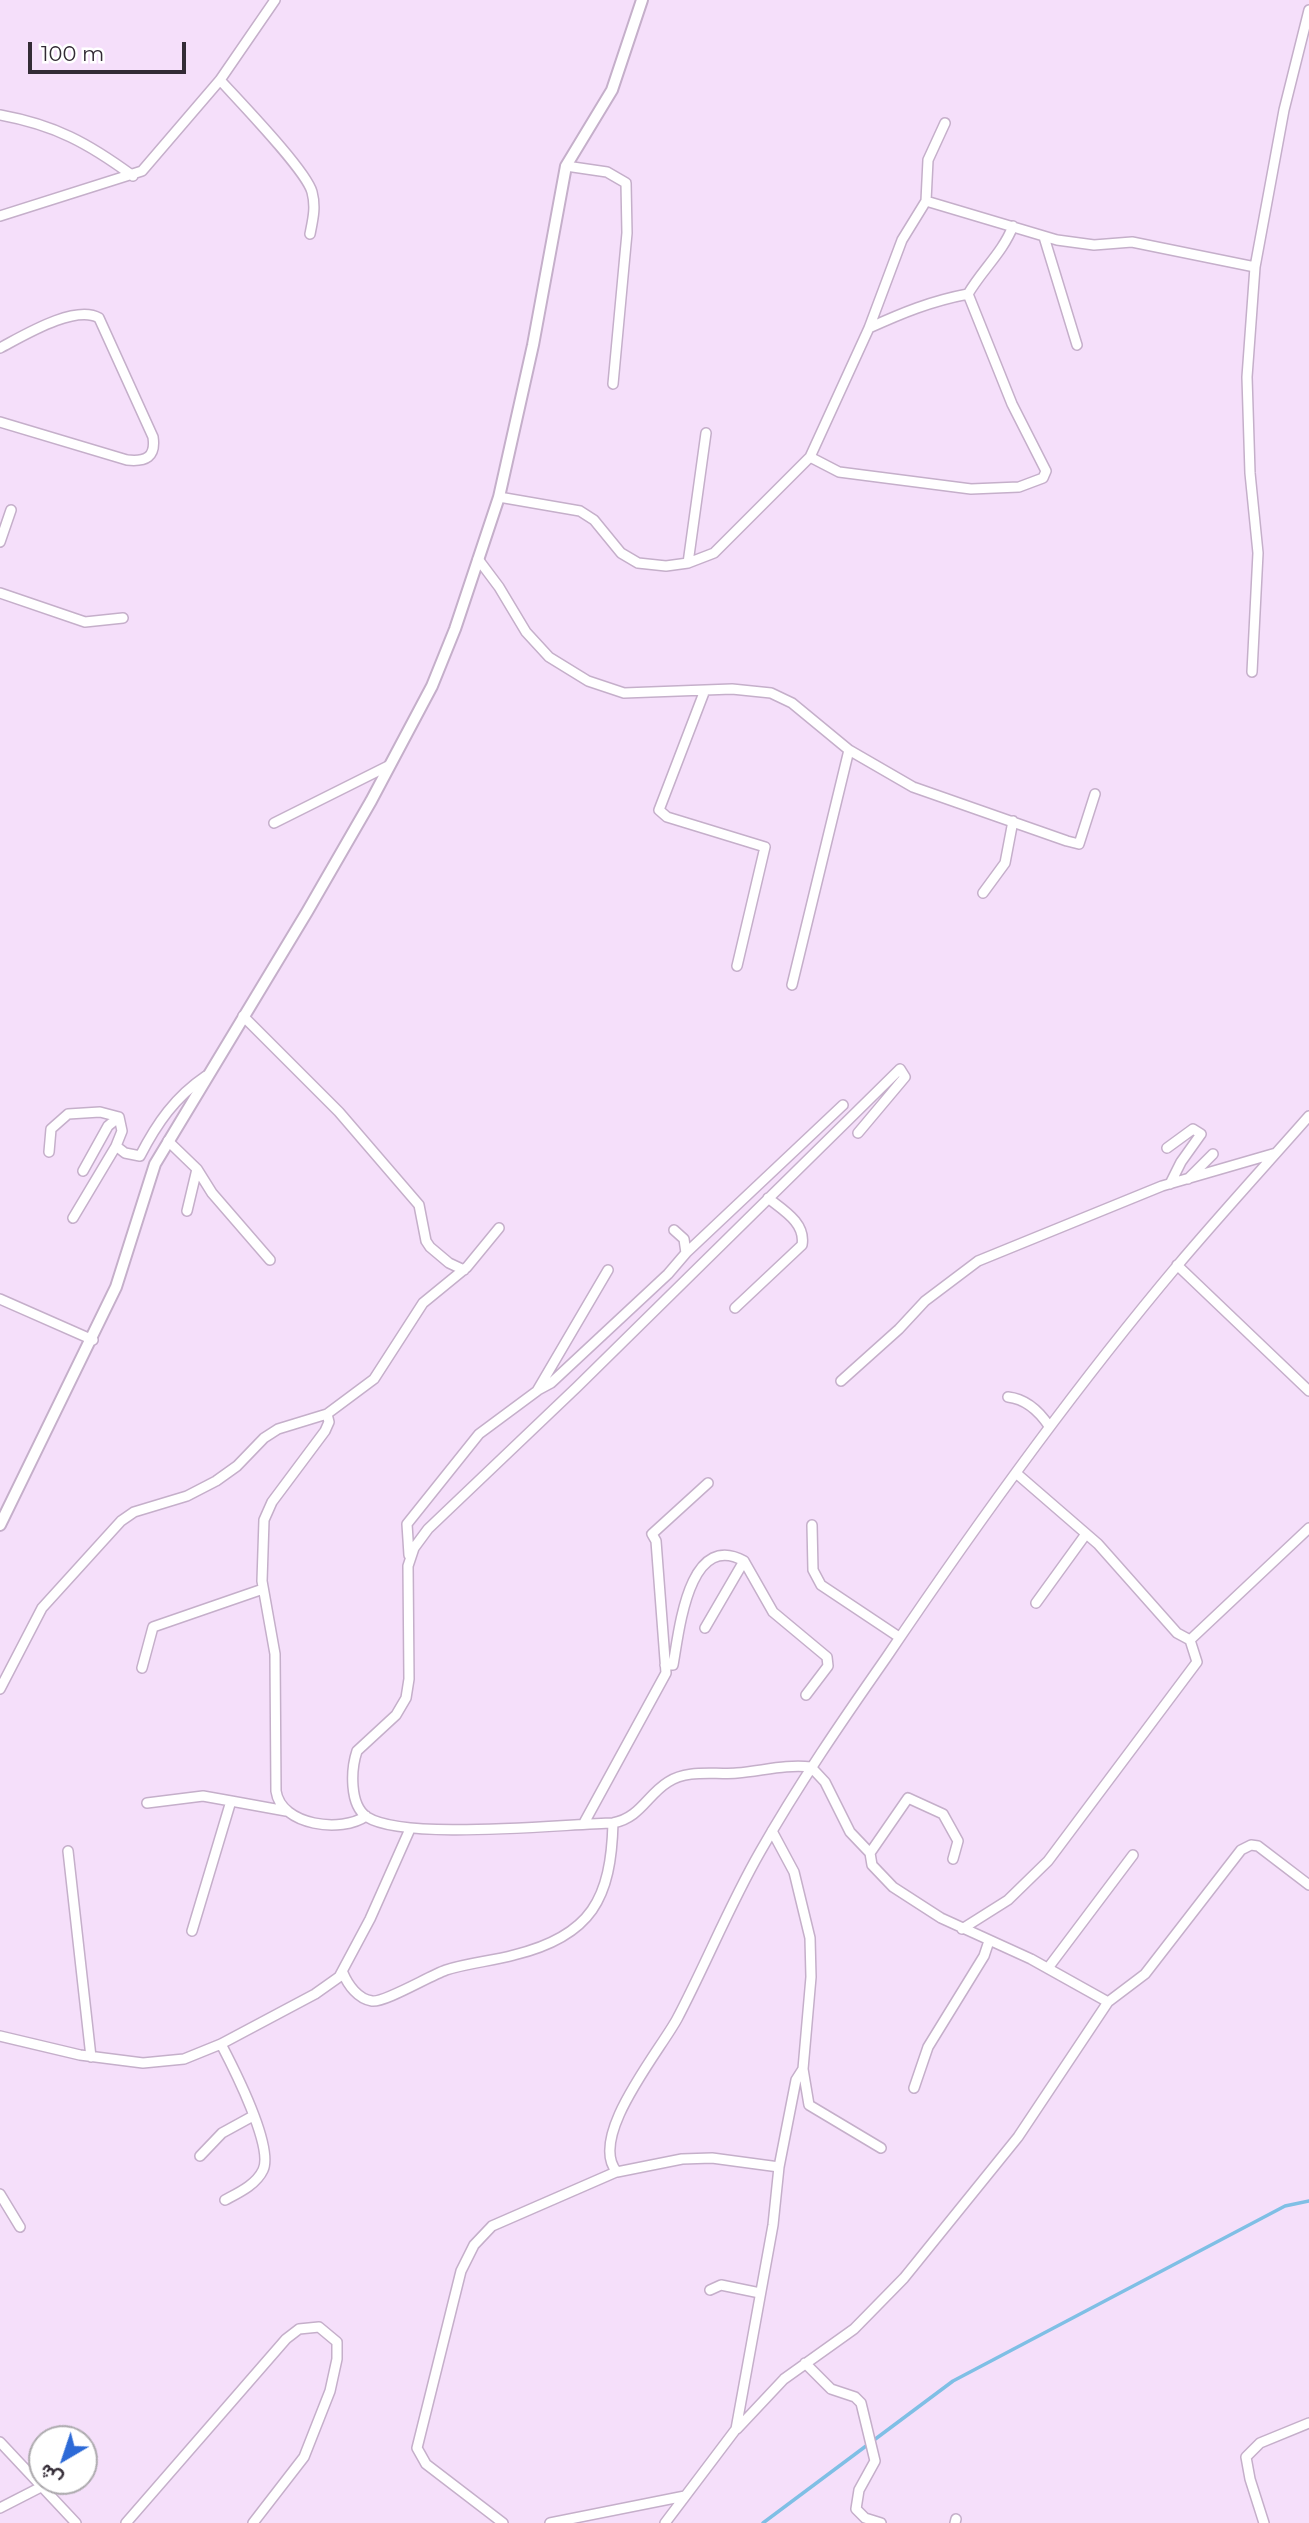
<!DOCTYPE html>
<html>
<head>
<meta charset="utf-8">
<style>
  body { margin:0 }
  #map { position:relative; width:1309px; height:2523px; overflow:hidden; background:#f5dffa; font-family:Montserrat,Vazirmatn,sans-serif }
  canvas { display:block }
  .north { position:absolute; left:28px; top:2425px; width:70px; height:70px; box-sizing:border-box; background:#fff; border:2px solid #adaaae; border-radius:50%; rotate:219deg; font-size:19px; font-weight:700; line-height:28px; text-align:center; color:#332b35 }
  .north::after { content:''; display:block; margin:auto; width:24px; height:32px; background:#2d6ad7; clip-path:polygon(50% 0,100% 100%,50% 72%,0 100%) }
  .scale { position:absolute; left:28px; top:42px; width:158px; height:32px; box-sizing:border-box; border:4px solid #332b35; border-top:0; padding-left:9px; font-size:21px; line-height:24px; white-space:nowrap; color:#332b35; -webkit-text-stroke:5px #fff; paint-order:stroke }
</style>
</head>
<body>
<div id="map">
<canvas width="1309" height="2523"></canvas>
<div class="north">ش</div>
<div class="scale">100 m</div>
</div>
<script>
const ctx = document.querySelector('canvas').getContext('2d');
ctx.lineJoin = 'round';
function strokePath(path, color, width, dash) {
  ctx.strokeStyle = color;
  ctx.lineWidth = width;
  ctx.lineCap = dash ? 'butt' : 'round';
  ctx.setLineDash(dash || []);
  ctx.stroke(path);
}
strokePath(new Path2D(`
  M763,2523L953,2381L1285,2206L1309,2201`), '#7fbfe5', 3.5);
const minor = new Path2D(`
  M220,80C238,100 306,170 312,192C316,207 313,219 310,234
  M0,115C55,125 88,143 133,176
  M566,166L607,172L626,183L627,233L613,384
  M926,201L1057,240L1094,245L1132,242L1255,267
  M0,216L142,171L220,80L275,0
  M1044,237L1077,345
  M869,328C902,313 931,301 968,294C982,270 1003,252 1013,226
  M0,348C23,336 75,304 99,318L153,437C156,457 146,462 127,460L0,422
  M810,457L839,472L971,489L1019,487L1043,478L1046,471L1012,404L968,294
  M499,497L580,511L594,520L621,553L638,563L666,566L688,563L714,553L810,457L869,328L902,240L926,201L928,160L945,123
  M0,542L11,510
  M478,559L499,587L526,632L549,657L588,681L624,693L732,689L771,693L792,703L849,750L913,787L1067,841L1079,844L1095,794
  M688,563L706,433
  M0,593L85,622L123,618
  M1252,672L1258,553L1250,473L1247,377L1255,267L1284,110L1309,10
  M705,690L659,810L667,817L765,847L737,966
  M274,823L390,765
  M983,893L1005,863L1013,821
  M792,985L849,750
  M243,1016L339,1112L419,1205L426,1241L430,1247L449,1263L464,1270
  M858,1133L905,1077L900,1069L577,1387L428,1529L414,1548L408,1566L409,1679L406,1698L396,1715L357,1751C351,1769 349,1805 367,1817C405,1841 562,1824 613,1823C640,1818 647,1795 668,1782C688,1769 714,1775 737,1773C762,1771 786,1764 811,1767L825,1782L850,1832L870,1853L872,1865L893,1887L941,1918L1031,1959L1108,2002
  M168,1141L197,1169L187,1211
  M1167,1148L1193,1129L1201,1134L1181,1162L1170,1184
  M49,1152L51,1129L68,1114L100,1112L119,1117
  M197,1169L212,1193L270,1260
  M83,1171L108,1126L119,1117L122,1131L116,1146
  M1188,1179L1213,1154
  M73,1218L116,1146L125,1153L140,1156C157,1123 175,1097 206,1076
  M686,1253L843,1105
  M1177,1265L1309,1391
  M0,1299L93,1340
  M735,1308L802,1245C806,1223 783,1210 768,1198
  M841,1381L899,1329L925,1301L978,1261L1162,1186L1276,1153
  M538,1390L551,1383L668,1274L686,1253L684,1239L674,1230
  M1008,1397C1026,1399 1039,1411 1049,1426
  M327,1414L374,1379L423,1303L467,1267L499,1228
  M1016,1473L1098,1544L1177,1633L1190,1640L1309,1528
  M812,1525L813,1570L821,1585L899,1637
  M409,1555L407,1524L479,1434L537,1391L608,1270
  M744,1561L773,1612L827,1657L828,1666L806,1695
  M1036,1603L1086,1534
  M665,1665H673C679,1633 688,1530 744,1561L705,1628
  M142,1668L153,1627L263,1589
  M0,1689L42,1608L121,1521L134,1512L187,1496L216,1481L237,1466L264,1438L278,1429L327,1414L329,1422L325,1431L272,1502L264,1520L262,1581L275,1654L276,1791C281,1826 342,1833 366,1816
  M147,1803L203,1796L231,1801
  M584,1823L666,1673L656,1541L652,1534L708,1483
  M772,1831L794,1872L810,1938L811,1977L803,2069L796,2080L779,2167
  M68,1851L91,2057
  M870,1853L908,1798L943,1814L958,1841L953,1859
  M962,1929L1008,1900L1048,1861L1197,1662L1190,1640
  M192,1931L231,1801L286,1811
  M1048,1968L1133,1855
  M343,1973C348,1985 358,1999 372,2001C384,2003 429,1976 446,1970C468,1963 492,1961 514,1955C592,1936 611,1898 613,1823
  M0,2036L80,2055L143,2063L184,2059L221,2044L315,1994L339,1977L370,1919L410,1829
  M221,2044C233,2067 274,2147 263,2170C256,2185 238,2193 225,2200
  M803,2069L809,2105L881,2148
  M914,2088L928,2047L984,1956L989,1941
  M200,2156L222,2133L253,2116
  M0,2194L20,2227
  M710,2290L721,2285L760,2293
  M805,2363L831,2389L855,2397L861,2403L875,2461L859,2490L856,2509L865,2518L881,2523
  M737,2429L784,2379L854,2329L904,2278L1018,2137L1108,2002L1145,1974L1241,1850L1251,1845L1258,1846L1309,1885
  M0,2442L76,2523
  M0,2508L41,2487
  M126,2523L286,2339L299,2329L319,2327L337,2342V2359L330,2391L304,2457L253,2523
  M503,2523L426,2464L417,2448L461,2271L474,2245L492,2226L616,2172
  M550,2523L685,2496
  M665,2523L736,2429L773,2225L779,2167L712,2158L682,2159L617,2172C587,2138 659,2052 677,2019C706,1964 729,1906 760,1852C798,1785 842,1721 886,1658C977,1523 1072,1391 1177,1266C1220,1215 1265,1166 1309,1116
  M955,2523L956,2519
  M1264,2523L1250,2479L1246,2457L1260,2443L1309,2423`);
const tertiary = new Path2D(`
  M0,1525L116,1287L155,1164L307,912L371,801L432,686L455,629L499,497L533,345L566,166L612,90L642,0`);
strokePath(minor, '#c5afca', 12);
strokePath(tertiary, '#c5afca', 14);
strokePath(minor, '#fff', 9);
strokePath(tertiary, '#fff', 10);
</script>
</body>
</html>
